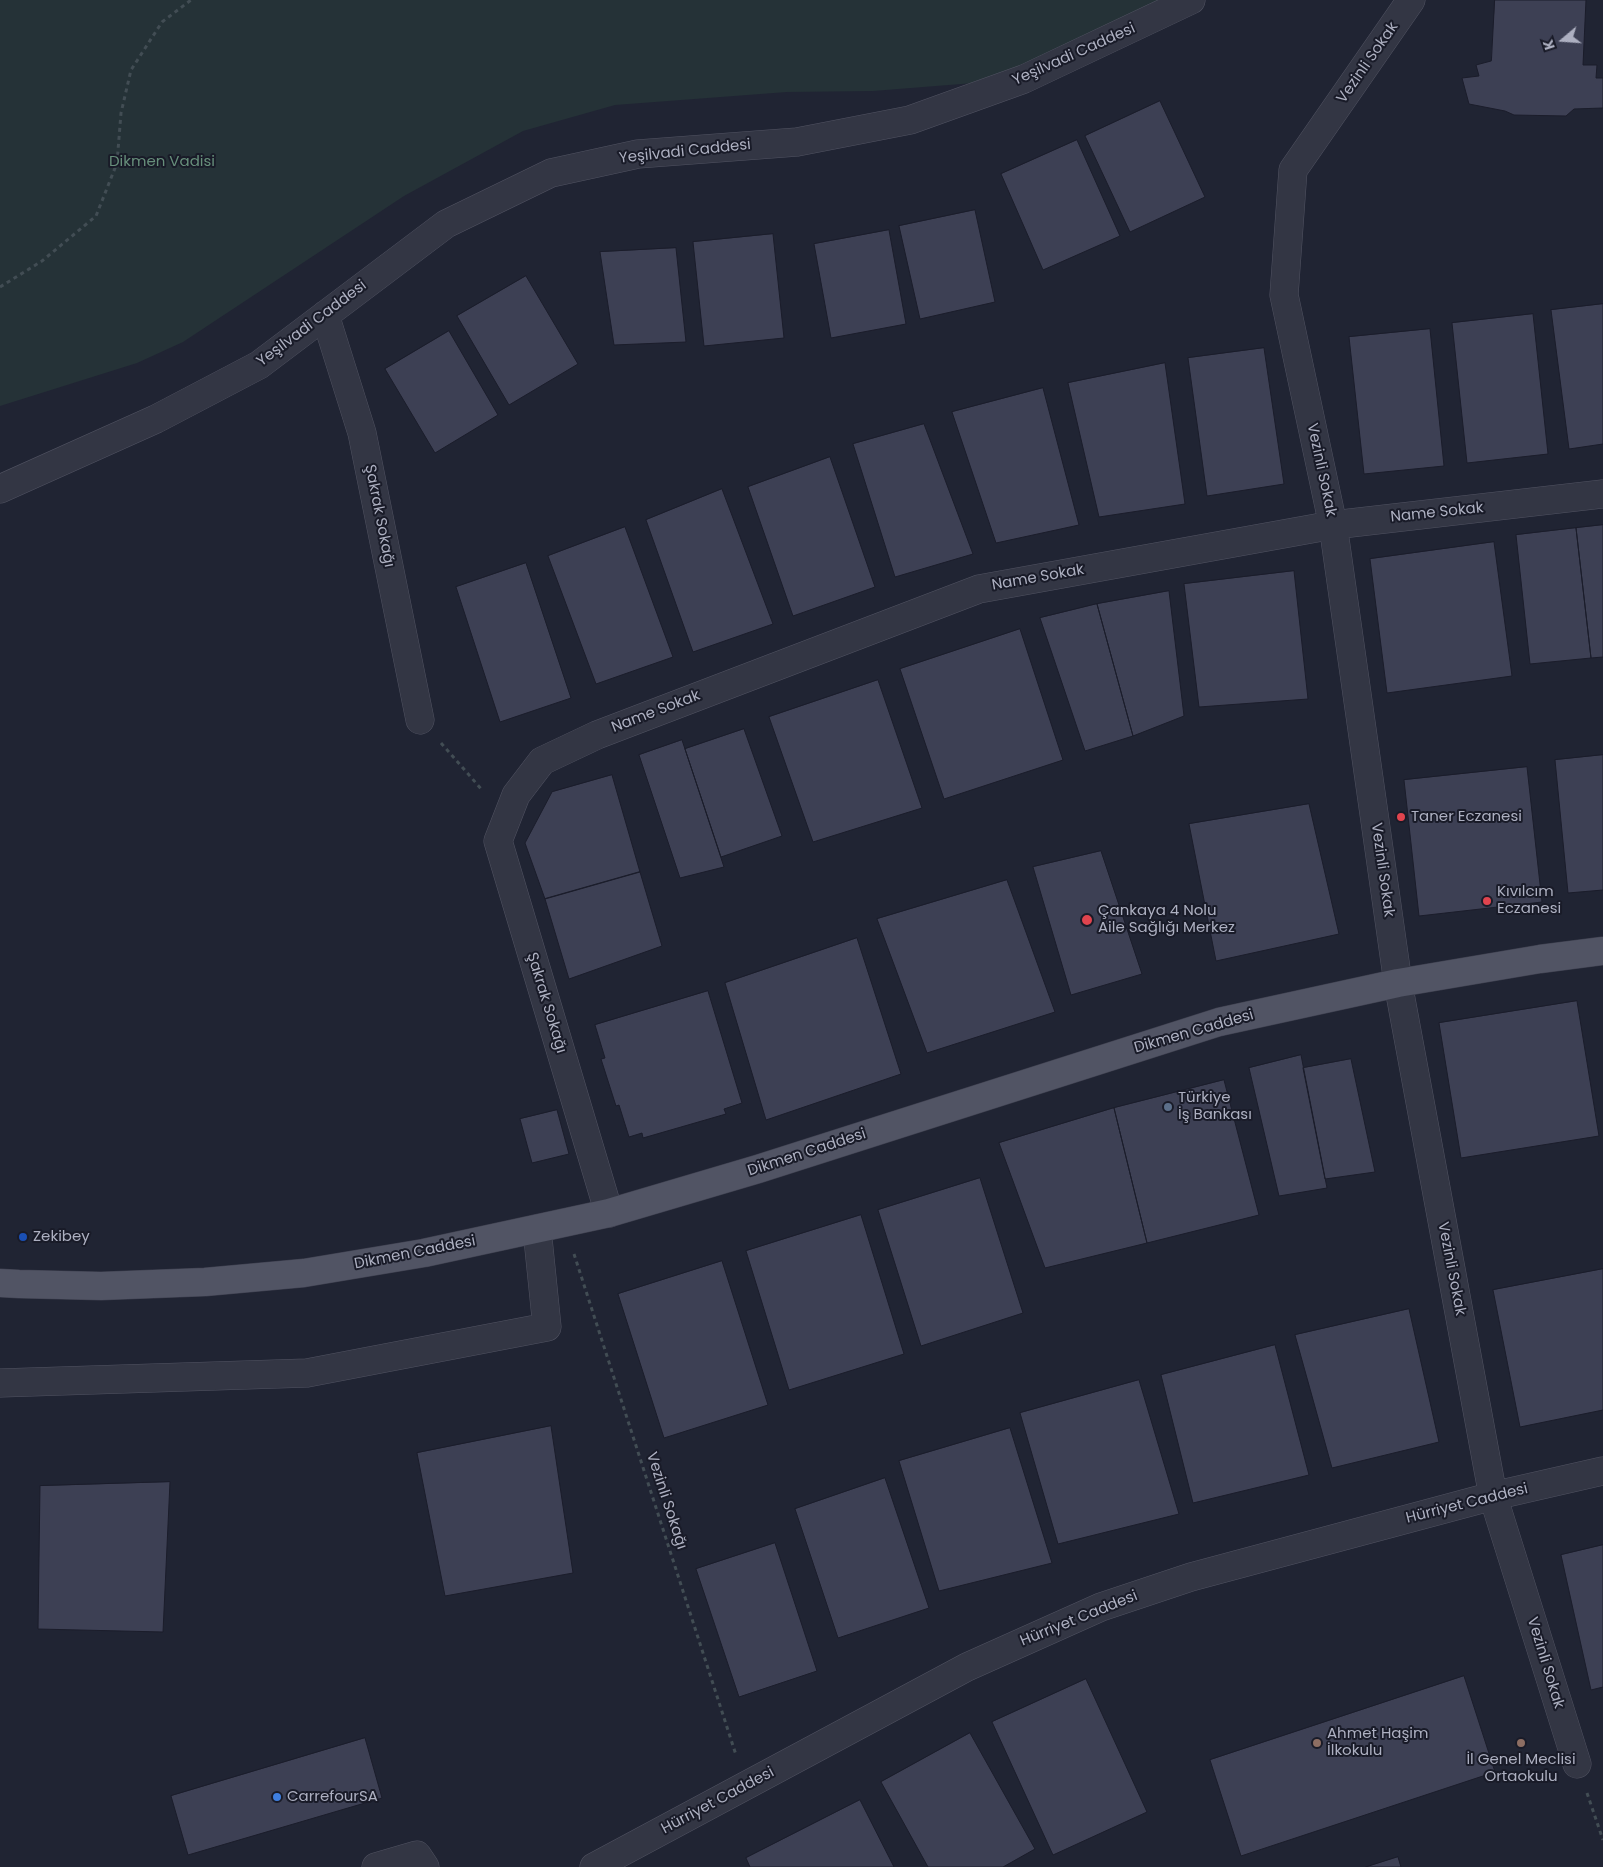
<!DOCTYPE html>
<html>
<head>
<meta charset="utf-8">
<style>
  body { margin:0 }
  #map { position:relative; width:1603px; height:1867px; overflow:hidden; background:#202433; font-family:Poppins,sans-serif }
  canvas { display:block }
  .north { position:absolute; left:1538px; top:15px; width:50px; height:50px; -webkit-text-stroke:4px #191b28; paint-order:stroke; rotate:252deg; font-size:14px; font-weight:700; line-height:20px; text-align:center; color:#adb0c1 }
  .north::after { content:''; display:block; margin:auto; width:18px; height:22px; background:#adb0c1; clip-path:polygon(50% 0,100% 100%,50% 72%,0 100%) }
</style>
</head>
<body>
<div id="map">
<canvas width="1603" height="1867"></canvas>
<div class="north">K</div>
</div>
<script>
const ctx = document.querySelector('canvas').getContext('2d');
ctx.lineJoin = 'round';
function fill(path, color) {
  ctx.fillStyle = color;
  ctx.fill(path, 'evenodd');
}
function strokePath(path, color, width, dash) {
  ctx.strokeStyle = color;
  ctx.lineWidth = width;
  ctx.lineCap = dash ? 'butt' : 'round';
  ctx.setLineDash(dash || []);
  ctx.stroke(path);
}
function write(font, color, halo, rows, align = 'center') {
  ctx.font = font + ' Poppins,sans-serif';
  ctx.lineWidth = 4;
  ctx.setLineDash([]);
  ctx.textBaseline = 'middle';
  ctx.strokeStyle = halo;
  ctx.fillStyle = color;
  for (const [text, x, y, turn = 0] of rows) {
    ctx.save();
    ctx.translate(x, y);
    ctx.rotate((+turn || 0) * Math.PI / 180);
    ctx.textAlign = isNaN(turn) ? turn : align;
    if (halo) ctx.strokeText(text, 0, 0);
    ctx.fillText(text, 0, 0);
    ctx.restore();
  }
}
fill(new Path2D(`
  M0,0H1191L1024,79L873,91L787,92L615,105L523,131L404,196L183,342L137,363L0,406Z`), '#253237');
const building = new Path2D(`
  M1495,0H1586L1583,65H1597L1596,78H1603V108L1574,109L1566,116L1514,115L1505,111L1469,104L1462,78L1479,76L1476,65L1491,61Z
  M1160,101L1205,197L1130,232L1085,136Z
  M1077,140L1120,236L1043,270L1001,174Z
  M975,210L995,302L920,319L899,226Z
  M889,230L906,324L831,338L814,244Z
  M773,234L784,338L704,346L693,242Z
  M676,248L686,342L614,345L600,252Z
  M526,276L578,364L509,405L457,316Z
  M1603,304V444L1569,449L1551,310Z
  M1533,314L1548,454L1467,463L1452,323Z
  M1430,329L1444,466L1364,474L1349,337Z
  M449,331L498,415L435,453L385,369Z
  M1264,348L1284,484L1207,496L1188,358Z
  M1165,363L1185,504L1099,517L1068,383Z
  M1043,388L1079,525L996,543L952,412Z
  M924,424L973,554L895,577L853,444Z
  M830,457L875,587L793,616L748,487Z
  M722,489L773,624L693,652L646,520Z
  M1603,525V657L1591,658L1576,528Z
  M625,527L673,657L596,684L548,556Z
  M1576,528L1591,658L1530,664L1516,535Z
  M1494,542L1512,676L1387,693L1370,559Z
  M526,563L571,698L500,722L456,587Z
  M1294,571L1308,699L1199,707L1184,584Z
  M1169,591L1184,716L1133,736L1097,604Z
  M1097,604L1133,736L1085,751L1040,618Z
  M1020,629L1063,760L944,799L900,669Z
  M878,680L922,808L813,842L769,717Z
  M744,729L782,836L721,857L685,749Z
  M682,740L724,867L680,878L639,755Z
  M1603,755V890L1568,893L1555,760Z
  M1527,767L1542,902L1419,916L1404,780Z
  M612,775L640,872L545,899L525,843L552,792Z
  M1309,804L1339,934L1216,961L1189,824Z
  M1101,851L1142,974L1071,995L1033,867Z
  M640,872L662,946L569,979L545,899Z
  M1007,880L1055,1012L927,1053L877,919Z
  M857,938L901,1074L766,1120L725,983Z
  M708,991L742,1103L724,1109L726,1114L643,1138L642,1133L629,1137L619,1105L616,1106L601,1059L605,1058L595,1025Z
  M1577,1001L1599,1136L1461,1158L1439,1023Z
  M1301,1055L1327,1188L1279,1196L1249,1068Z
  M1351,1059L1375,1172L1325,1179L1303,1068Z
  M1224,1080L1259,1215L1147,1243L1114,1108Z
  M1114,1108L1147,1243L1045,1268L999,1143Z
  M557,1110L569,1154L532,1163L520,1119Z
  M980,1178L1023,1313L921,1346L878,1210Z
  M861,1215L904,1354L789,1390L746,1251Z
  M722,1261L768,1405L664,1438L618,1294Z
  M1603,1269V1410L1520,1427L1493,1290Z
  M1409,1309L1439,1442L1332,1468L1295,1335Z
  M1275,1345L1309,1475L1193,1503L1161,1375Z
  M1139,1380L1179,1514L1058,1544L1020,1413Z
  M551,1426L573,1573L445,1596L417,1453Z
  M1010,1428L1052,1563L939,1591L899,1461Z
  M885,1478L929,1608L838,1638L795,1509Z
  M170,1482L163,1632L38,1629L40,1486Z
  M775,1543L817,1671L739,1697L696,1569Z
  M1603,1545V1687L1591,1690L1561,1555Z
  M1464,1676L1495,1772L1241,1856L1210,1760Z
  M1086,1679L1147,1812L1053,1855L992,1722Z
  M970,1733L1035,1849L1003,1867H928L881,1782Z
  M365,1738L382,1798L188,1855L171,1796Z
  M860,1800L894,1867H750L746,1858Z
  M1398,1857L1401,1867H1366Z`);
fill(building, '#3d4054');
strokePath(building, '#1b1d2b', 1);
const minor = new Path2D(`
  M1411,0L1293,170L1284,295L1333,525L1398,983L1493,1496L1577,1764
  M325,315L362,433L420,720
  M0,489L156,419L259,365L446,224L551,173L638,154L797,142L910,120L1024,79L1191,0
  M609,1213L498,841L516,795L542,761L597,735L979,589L1333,525L1603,494
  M0,1383L307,1373L547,1327L537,1229
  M376,1867L417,1855L425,1867
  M594,1867L967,1667L1101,1607L1191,1577L1493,1496L1603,1471`);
const major = new Path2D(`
  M0,1283L19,1284L101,1286L205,1282L304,1273L424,1253L609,1213L758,1169L1219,1022L1398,983L1540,959L1603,951`);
strokePath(minor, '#515362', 29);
strokePath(major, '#3d3f4e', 29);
strokePath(new Path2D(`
  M0,287L42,261L96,216L117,163L121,113L131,70L162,22L191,0
  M441,743L483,791
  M574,1254L736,1755
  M1587,1793L1603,1840`), '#424d54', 3, [4, 4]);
strokePath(minor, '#333644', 28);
strokePath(major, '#515464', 28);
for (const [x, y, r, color] of [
  [1401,817,5,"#e0444e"],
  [1487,901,5,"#e0444e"],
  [1087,920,6,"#e0444e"],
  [1168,1107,5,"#5c6f8a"],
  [23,1237,5,"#1a4fb4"],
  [1317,1743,5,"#8d6e63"],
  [1521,1743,5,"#8d6e63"],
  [277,1797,5,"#3f7fe0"]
]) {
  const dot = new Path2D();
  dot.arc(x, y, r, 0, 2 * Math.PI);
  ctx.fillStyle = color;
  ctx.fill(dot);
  strokePath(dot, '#191b28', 2);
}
write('15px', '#adb0c1', '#191b28', [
  ["Yeşilvadi Caddesi",1074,55,-24],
  ["Vezinli Sokak",1368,63,-55],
  ["Yeşilvadi Caddesi",685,152,-6],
  ["Yeşilvadi Caddesi",312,324,-37],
  ["Vezinli Sokak",1321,470,78],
  ["Name Sokak",1437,513,-6],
  ["Şakrak Sokağı",379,516,79],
  ["Name Sokak",1038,578,-10],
  ["Name Sokak",656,712,-21],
  ["Vezinli Sokak",1382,870,82],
  ["Şakrak Sokağı",546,1003,73],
  ["Dikmen Caddesi",1194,1032,-16],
  ["Dikmen Caddesi",807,1153,-18],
  ["Dikmen Caddesi",415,1253,-11],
  ["Vezinli Sokak",1451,1269,79],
  ["Vezinli Sokağı",666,1501,72],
  ["Hürriyet Caddesi",1467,1504,-14],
  ["Hürriyet Caddesi",1079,1619,-22],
  ["Vezinli Sokak",1545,1663,73],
  ["Hürriyet Caddesi",718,1801,-28]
]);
write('15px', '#678f7b', '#191b28', [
  ["Dikmen Vadisi",162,162]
]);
write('15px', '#adb0c1', '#191b28', [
  ["Taner Eczanesi",1411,817],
  ["Kıvılcım",1497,892],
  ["Eczanesi",1497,909],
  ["Çankaya 4 Nolu",1098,911],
  ["Aile Sağlığı Merkez",1098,928],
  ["Türkiye",1178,1098],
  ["İş Bankası",1178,1115],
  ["Zekibey",33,1237],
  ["Ahmet Haşim",1327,1734],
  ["İlkokulu",1327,1751],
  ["İl Genel Meclisi",1521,1760,"center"],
  ["Ortaokulu",1521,1777,"center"],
  ["CarrefourSA",287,1797]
], 'left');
</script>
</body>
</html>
